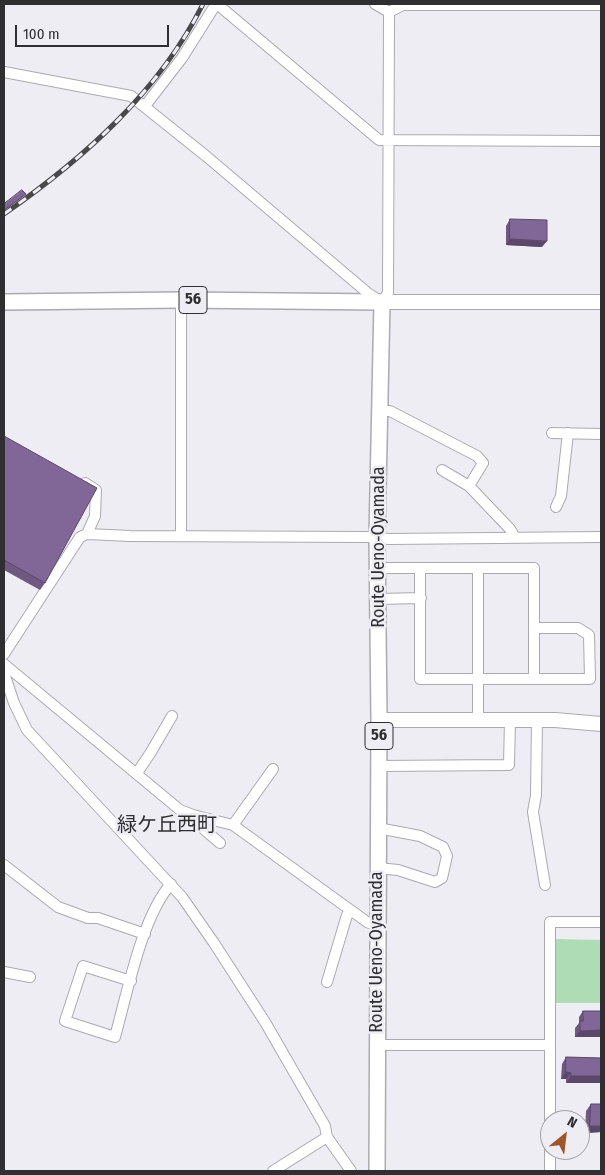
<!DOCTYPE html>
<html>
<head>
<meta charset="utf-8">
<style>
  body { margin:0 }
  #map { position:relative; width:605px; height:1175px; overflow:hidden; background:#eeedf3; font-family:"Fira Sans Condensed",sans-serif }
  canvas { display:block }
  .frame { position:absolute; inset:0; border:5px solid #2f2f31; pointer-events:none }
  .north { position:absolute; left:540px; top:1110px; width:50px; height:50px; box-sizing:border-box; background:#eeedf3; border:1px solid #a2a1a5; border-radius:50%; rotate:29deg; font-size:14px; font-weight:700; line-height:20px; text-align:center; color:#2f2f31 }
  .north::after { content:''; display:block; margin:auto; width:18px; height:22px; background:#9c582b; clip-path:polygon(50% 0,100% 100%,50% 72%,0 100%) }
  .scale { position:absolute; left:15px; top:25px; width:154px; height:22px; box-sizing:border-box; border:2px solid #2f2f31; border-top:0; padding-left:6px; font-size:15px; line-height:18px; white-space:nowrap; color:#2f2f31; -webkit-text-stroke:4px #eeedf3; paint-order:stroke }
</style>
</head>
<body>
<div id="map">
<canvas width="605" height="1175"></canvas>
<div class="frame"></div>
<div class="north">N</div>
<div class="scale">100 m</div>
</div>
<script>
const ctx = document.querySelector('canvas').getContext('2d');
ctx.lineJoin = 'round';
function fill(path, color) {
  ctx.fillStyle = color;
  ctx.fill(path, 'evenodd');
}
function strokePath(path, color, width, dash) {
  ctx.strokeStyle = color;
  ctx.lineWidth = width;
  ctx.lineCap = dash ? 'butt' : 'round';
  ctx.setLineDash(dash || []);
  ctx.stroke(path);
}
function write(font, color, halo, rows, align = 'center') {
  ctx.font = font + ' "Fira Sans Condensed","Noto Sans JP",sans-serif';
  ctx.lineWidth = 5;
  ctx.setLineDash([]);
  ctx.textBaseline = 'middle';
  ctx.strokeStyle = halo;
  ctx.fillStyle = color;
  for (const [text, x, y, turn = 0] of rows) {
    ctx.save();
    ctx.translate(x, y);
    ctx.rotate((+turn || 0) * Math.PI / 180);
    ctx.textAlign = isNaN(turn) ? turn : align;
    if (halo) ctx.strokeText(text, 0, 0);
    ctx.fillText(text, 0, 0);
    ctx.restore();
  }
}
fill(new Path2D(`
  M554,939L601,940V1003H554Z`), '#aedcb5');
const street = new Path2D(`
  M217,4L379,140L601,141
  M375,4L389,12
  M389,12L403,5H601
  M4,72L131,96L206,156L369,294L382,302L388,293L389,12
  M145,106L182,58L216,4
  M381,411H390L477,456L483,463L469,486
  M552,433L601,434
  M442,470L469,486L510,529L515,538
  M85,483L96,490L95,516L87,534
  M556,507L561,496L568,433
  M181,536V300
  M378,568H534V679
  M420,568V679H590L589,635L578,628H534
  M478,568V720
  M379,599L421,598
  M4,654L80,537L87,534L130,536L368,537L389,539L601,537
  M4,664L180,810L193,815L233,825L367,922L377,926
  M4,673L14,703L27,730L182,897L214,943L265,1022L325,1126L327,1137L351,1171
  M537,720L536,795L533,812L545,885
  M378,766L509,765L510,720
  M137,773L151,752L172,716
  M187,815L220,843
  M233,825L273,769
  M4,865L58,907L88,918H98L145,934
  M378,868L398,870L435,882L442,878L447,856L443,847L420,836L378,828
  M4,972L30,977
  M131,981L83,966L65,1021L115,1037C127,994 142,916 171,884
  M327,982L347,915L352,911
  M377,1045H550
  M550,1120V922H601
  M273,1171L327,1137
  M550,1171V1150`);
const secondary = new Path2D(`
  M382,302H601
  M379,720H555L601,724`);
const primary = new Path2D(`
  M4,302L181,300L382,302L377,537L379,720L377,1171`);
strokePath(street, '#abaab0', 12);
strokePath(secondary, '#abaab0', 16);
strokePath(primary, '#abaab0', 18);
strokePath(street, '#fff', 10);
strokePath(secondary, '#fff', 14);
strokePath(primary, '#fff', 15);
const rail = new Path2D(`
  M4,214C83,159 159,92 203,4`);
strokePath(rail, '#49494c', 5);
strokePath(rail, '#eeedf3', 3, [9]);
fill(new Path2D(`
  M510,219L542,247L506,245V226Z
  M4,436L45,583L40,590L4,570Z
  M583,1011H601V1037H575V1028L579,1023V1017Z
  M566,1057L601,1058L566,1083V1079H561L562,1064Z
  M591,1104H601V1132L585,1133L586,1111Z`), '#6f5983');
fill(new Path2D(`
  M26,194L24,196L4,211V210Z
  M510,239L547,241L542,247L506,245Z
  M601,1030V1037H575L580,1031Z
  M566,1072L571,1073L566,1079H561Z
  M571,1076H601V1083H566Z
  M590,1126H601V1132L585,1133Z`), '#5a486a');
const building = new Path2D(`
  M22,190L26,194L4,210V204Z
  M510,219L547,220V241L510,239Z
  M4,436L97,488L45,583L4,560Z
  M583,1011H601V1030L580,1031V1021H583Z
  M566,1057L601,1058V1076H571V1073L566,1072Z
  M591,1104H601V1126H590Z`);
fill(building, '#816798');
strokePath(building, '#5a486a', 1);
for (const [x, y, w] of [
  [193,300,28],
  [379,736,28]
]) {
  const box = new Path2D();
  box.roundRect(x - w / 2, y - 13.5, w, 27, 4);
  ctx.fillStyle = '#eeedf3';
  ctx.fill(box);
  strokePath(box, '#2f2f31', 1);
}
write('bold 16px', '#2f2f31', null, [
  ["56",193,300],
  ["56",379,736]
]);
write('18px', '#2f2f31', '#eeedf3', [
  ["Route Ueno-Oyamada",379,547,-90],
  ["Route Ueno-Oyamada",377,952,-90]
]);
write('20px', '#2f2f31', '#eeedf3', [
  ["緑ケ丘西町",167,825]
]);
</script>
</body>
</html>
